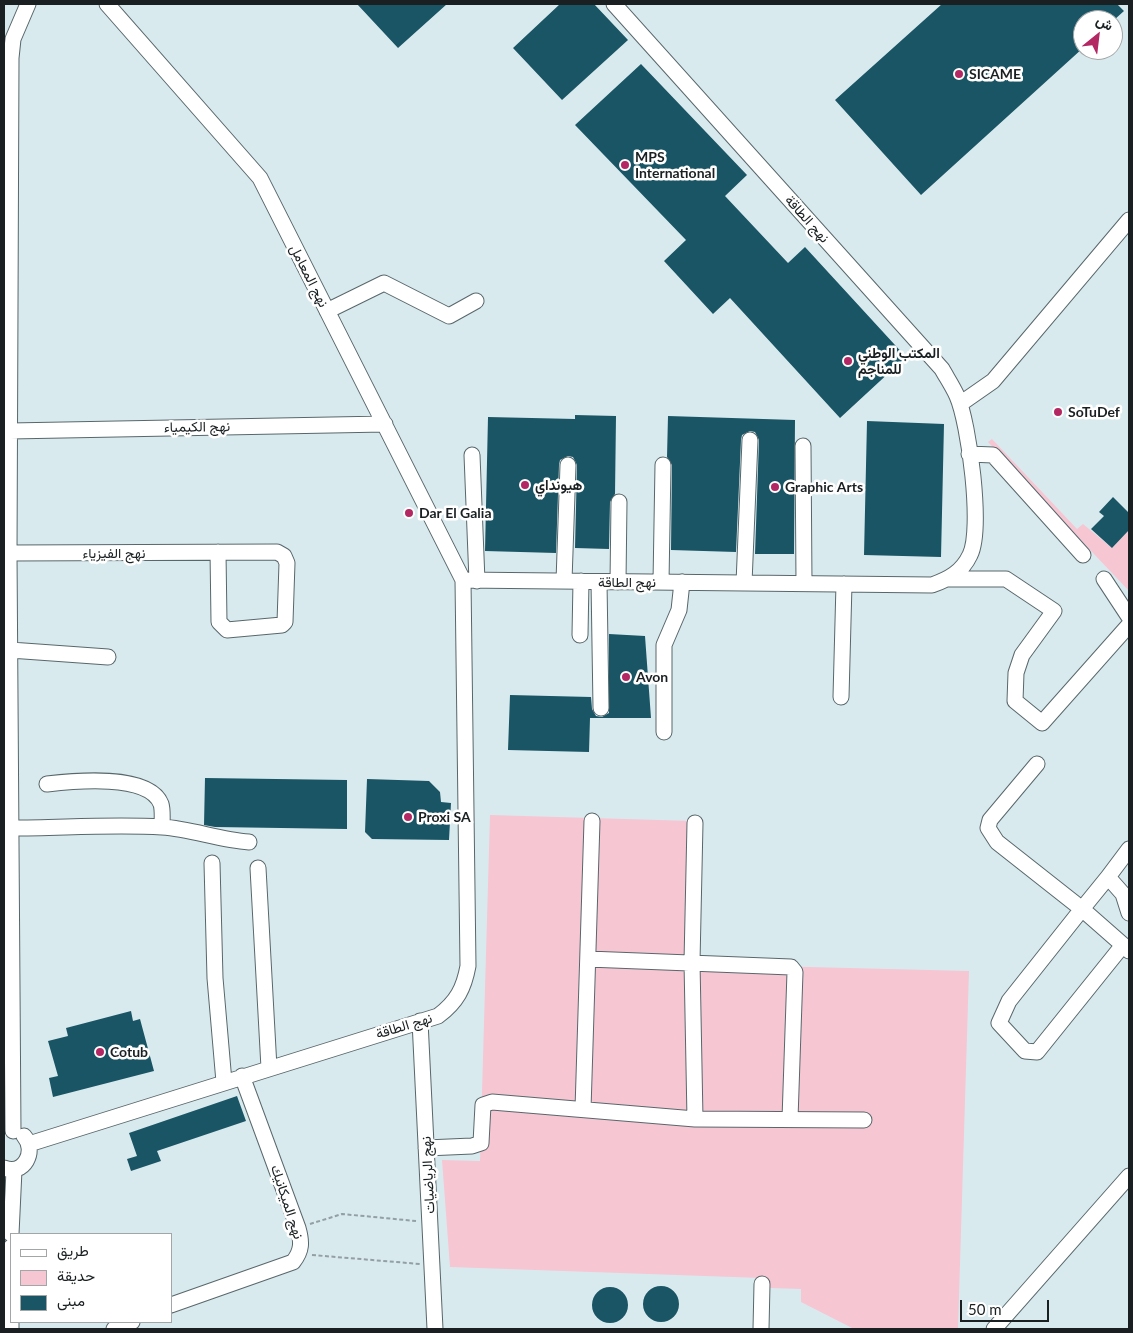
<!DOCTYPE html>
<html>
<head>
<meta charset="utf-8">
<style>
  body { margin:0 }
  #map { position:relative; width:1133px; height:1333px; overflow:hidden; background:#d9eaef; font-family:Lato,Vazirmatn,sans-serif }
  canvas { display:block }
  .frame { position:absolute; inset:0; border:5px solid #1a2022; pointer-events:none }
  .legend { position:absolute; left:10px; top:1233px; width:162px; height:90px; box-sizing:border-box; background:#fff; border:1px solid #a3a6a7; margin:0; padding:6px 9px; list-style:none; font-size:15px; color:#1a2022 }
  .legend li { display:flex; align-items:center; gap:10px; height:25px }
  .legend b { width:25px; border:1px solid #a3a6a7 }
  .north { position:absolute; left:1073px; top:10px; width:50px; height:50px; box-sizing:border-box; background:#fff; border:1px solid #a3a6a7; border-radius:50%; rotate:29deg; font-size:14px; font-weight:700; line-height:20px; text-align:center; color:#1a2022 }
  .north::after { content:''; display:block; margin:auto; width:18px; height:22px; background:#b32762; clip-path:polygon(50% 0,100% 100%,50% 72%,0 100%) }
  .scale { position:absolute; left:960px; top:1300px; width:89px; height:22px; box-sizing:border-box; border:2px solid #1a2022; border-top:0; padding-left:6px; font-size:15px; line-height:18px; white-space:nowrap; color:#1a2022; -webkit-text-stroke:4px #fff; paint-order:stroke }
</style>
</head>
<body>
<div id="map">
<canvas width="1133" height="1333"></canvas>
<div class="frame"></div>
<ul class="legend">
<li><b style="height:6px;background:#fff"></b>طريق</li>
<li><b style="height:14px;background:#f6c6d3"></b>حديقة</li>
<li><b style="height:14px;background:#195564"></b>مبنى</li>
</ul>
<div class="north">ش</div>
<div class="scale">50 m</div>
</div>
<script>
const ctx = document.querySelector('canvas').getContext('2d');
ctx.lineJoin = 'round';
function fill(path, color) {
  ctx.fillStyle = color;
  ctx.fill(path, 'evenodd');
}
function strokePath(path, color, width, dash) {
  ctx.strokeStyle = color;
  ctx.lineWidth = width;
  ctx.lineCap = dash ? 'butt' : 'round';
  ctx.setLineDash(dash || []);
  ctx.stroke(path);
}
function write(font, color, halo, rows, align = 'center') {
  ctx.font = font + ' Lato,Vazirmatn,sans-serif';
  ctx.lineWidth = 5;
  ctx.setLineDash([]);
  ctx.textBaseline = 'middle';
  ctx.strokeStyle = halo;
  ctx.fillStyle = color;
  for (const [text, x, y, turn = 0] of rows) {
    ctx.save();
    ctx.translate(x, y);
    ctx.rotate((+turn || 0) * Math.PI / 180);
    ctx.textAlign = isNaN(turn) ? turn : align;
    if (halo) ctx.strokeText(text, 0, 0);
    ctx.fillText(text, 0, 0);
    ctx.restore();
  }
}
fill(new Path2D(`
  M992,439L1077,529L1083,524L1112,548L1129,530V591L988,442Z
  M490,815L693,821L689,964L969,971L958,1329H854L801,1302V1289L770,1288L761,1278L450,1267L442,1160L480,1161Z`), '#f6c6d3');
fill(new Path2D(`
  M357,4H447L398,48Z
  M560,4H594L628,40L562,100L513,48Z
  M942,4H1117L1124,11L1114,20H1083V48L921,195L835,100Z
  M641,64L747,175L725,196L788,263L805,247L906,357L840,418L730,298L713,314L664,261L686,240L575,125Z
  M575,415L616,416L615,494L610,502L609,549L575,548L577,465L573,457L568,456L560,460L559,465L556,553L485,551L488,417L575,419Z
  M668,416L795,420L794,554H755L759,440L755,432L750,431L742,435L741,440L736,552L671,550L672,465L667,457Z
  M867,421L944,424L941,557L864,555Z
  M1113,497L1129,513V530L1112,548L1091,529L1104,516L1099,512Z
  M609,634L645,636L651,718H590L589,752L508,750L510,695L591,697L592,709L596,716L602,717L609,713Z
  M205,778L347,780V829L215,827L204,825Z
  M367,779L429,781L440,792L441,802L451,803L449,840L372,839L365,832Z
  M131,1011L133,1021L140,1019L154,1071L53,1097L49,1078L58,1076L48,1041L68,1036L66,1028Z
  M237,1096L246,1121L157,1151L161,1161L131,1171L127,1159L137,1156L129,1133Z
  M643 1304a18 18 0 1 1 36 0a18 18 0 1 1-36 0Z
  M592 1305a18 18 0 1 1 36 0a18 18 0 1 1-36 0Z`), '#195564');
const minor = new Path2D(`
  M327,311L384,283L449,316L476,301
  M960,404L993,381L1129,220
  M10,431L385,424
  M803,446L804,583
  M969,454L993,455L1083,555
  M472,455L477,581
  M9,553L277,552L284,556L287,563L285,622L282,625L227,630L219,622L218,552
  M948,579H1006L1054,611L1022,655L1016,673L1015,701L1042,723L1129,625
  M1104,579L1129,617
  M463,580L932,585C949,579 962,572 970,555C983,529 969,423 957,396C953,387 947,378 942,369L614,4
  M564,581L568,465
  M599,582L601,708
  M618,582L619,502
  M661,582L663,465
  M744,583L750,440
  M580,635L581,581
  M10,650L108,657
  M841,697L844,584
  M664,732V645L679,610L682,582
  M1037,764L990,820L988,828L997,842L1082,909L1108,877L1123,894L1129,913
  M47,784C73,781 149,773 161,804C163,810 162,820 162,827
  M11,828C61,828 112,824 162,827C192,829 219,840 249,842
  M212,863L215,978L224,1082
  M258,868L269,1068
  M1108,877L1129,849
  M1123,945L1037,1052L1025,1051L999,1023L1009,1001L1082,909L1123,945L1129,951
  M588,959L791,967L795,972L790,1119
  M420,1021L435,1329
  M583,1109L592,821
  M695,1119L692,962L695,823
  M13,1131L9,553L11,58L13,39L28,4
  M29,1144L438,1016C457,1002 464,988 468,966L463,580L260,178L107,4
  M426,1148L472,1146L481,1143L483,1105L492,1102L695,1119L864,1120
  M4,1168C24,1176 37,1151 24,1136
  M11,1234L14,1170
  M171,1305L293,1262C302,1251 302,1242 298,1228L242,1076
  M11,1329V1247
  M114,1329L132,1322
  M761,1329L762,1284
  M994,1329L1129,1176`);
strokePath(minor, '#58676b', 17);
strokePath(new Path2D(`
  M310,1224L342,1214L416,1221
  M312,1255L420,1264`), '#929fa3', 2, [4, 2.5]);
strokePath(minor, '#fff', 15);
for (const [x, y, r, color] of [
  [959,74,5,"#b32762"],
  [625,165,5,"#b32762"],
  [848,361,5,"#b32762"],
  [1058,412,5,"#b32762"],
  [525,485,5,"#b32762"],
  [775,487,5,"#b32762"],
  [409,513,5,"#b32762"],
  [626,677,5,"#b32762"],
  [408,817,5,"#b32762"],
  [100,1052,5,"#b32762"]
]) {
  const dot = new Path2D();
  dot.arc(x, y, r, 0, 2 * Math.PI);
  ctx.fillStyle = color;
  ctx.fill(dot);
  strokePath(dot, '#fff', 2);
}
write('bold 14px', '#1a2022', '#fff', [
  ["SICAME",969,74],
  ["MPS",635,157],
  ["International",635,173],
  ["المكتب الوطني",858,353],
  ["للمناجم",858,369],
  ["SoTuDef",1068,412],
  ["هيونداي",535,485],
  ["Graphic Arts",785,487],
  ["Dar El Galia",419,513],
  ["Avon",636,677],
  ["Proxi SA",418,817],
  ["Cotub",110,1052]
], 'left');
write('14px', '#1a2022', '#fff', [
  ["نهج الطاقة",807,219,48],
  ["نهج المعامل",309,276,63],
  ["نهج الكيمياء",197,427,-1],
  ["نهج الفيزياء",114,553],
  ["نهج الطاقة",627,582],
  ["نهج الطاقة",404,1026,-17],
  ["نهج الرياضيات",428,1175,-93],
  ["نهج الميكانيك",287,1202,72]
]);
</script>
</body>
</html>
